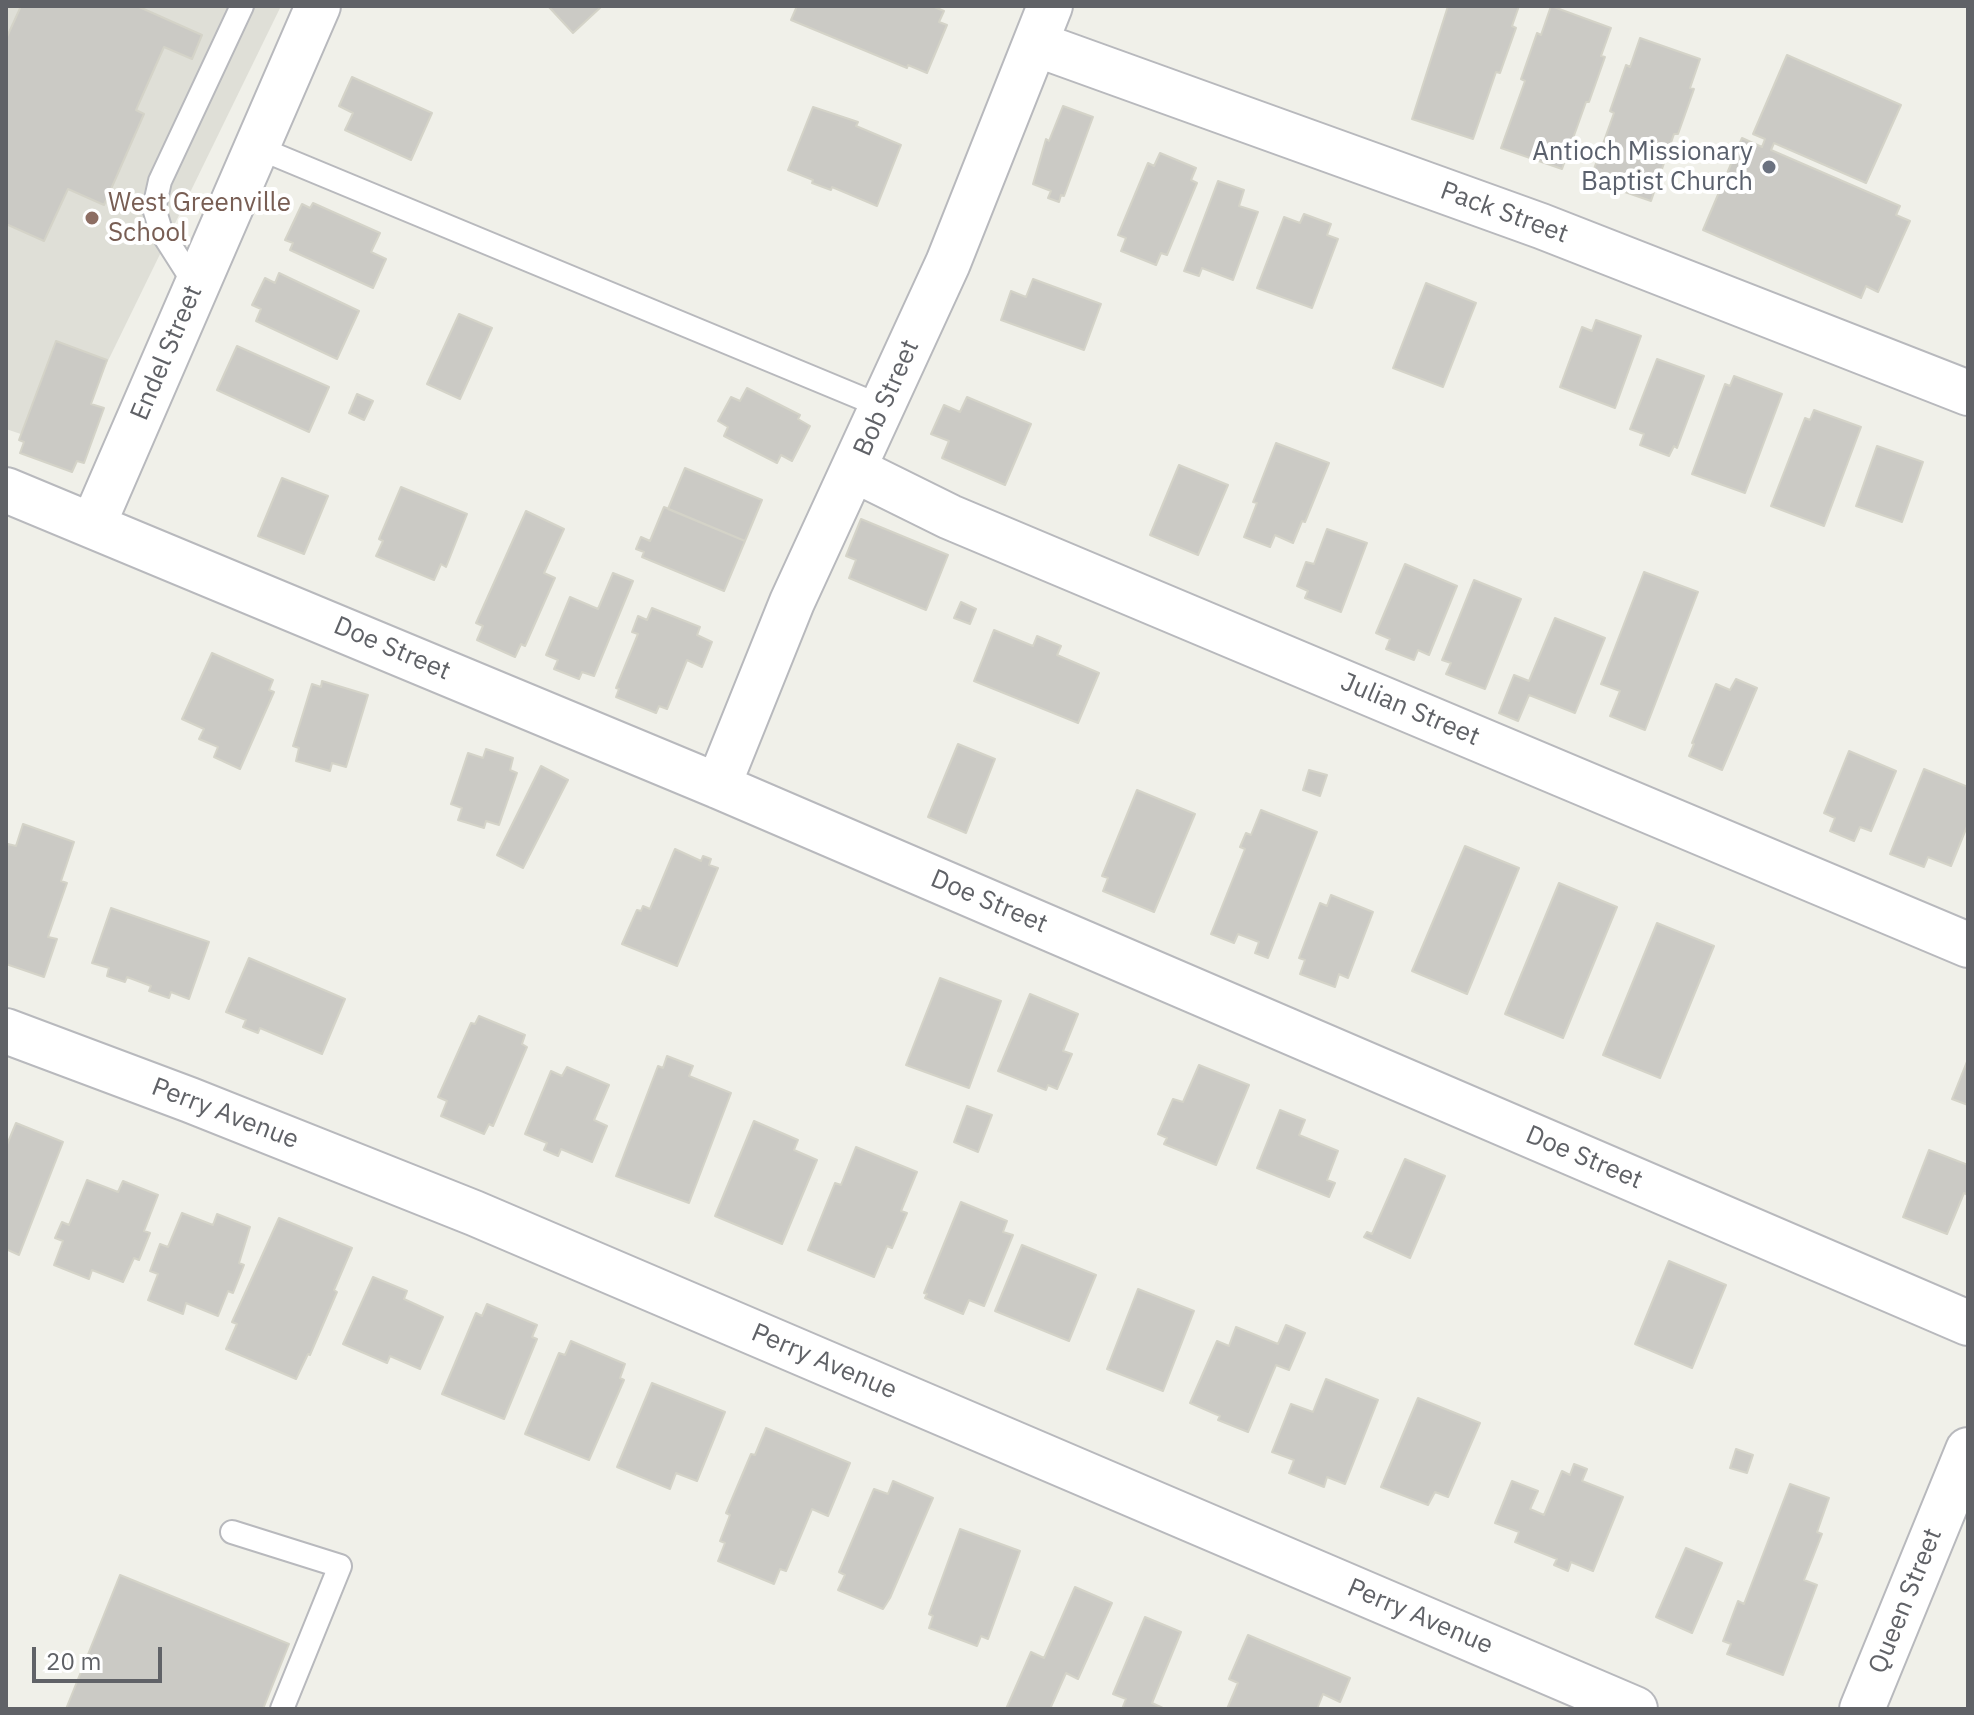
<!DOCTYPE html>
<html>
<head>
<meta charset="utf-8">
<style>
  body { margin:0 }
  #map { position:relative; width:1974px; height:1715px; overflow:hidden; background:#f0f0e9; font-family:"IBM Plex Sans",sans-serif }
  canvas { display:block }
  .frame { position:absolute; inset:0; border:8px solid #606267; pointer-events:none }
  .scale { position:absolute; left:32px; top:1647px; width:130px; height:36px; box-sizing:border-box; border:4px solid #606267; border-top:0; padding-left:10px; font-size:24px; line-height:28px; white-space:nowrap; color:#606267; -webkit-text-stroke:6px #fff; paint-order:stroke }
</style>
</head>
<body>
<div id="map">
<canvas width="1974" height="1715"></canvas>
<div class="frame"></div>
<div class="scale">20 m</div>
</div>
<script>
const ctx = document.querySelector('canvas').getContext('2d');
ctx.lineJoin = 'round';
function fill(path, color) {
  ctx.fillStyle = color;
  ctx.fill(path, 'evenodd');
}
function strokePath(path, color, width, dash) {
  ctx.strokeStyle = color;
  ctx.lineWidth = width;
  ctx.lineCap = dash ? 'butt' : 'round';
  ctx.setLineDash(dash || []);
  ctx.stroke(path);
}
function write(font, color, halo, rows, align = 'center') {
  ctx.font = font + ' "IBM Plex Sans",sans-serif';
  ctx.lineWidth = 8;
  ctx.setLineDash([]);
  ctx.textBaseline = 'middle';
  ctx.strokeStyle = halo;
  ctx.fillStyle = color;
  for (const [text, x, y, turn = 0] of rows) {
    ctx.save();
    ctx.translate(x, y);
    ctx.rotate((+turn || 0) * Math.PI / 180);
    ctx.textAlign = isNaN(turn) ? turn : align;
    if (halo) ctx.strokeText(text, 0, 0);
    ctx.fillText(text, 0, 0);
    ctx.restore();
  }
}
fill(new Path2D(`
  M6,6H281L65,449L6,429Z`), '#dfdfd7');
const building = new Path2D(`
  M21,6H137L202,35L192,59L164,47L136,110L144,114L104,205L68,189L44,241L6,224V39Z
  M548,6H602L573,33Z
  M797,6H932L944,11L939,22L947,25L927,73L908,65L907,68L791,20Z
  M1448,6H1519L1512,26L1516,28L1500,73L1496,72L1473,139L1412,119Z
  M1551,6L1611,28L1601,56L1605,57L1589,102H1586L1562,169L1501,148L1525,81L1521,79L1537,33L1541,35Z
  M1640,38L1700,59L1690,88L1694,89L1678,134H1674L1651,201L1590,180L1614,113L1610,111L1626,65L1630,67Z
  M1787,55L1901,105L1866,183L1774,143L1771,150L1900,206L1896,215L1910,221L1878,292L1866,286L1861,298L1703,230L1742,138L1762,147L1765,139L1753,134Z
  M352,77L432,113L411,160L345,130L353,113L339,106Z
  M1063,106L1093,117L1064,196L1061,195L1059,202L1048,198L1051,191L1033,184L1046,139L1049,141Z
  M813,107L858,122L856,126L901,145L877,206L832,187L831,190L812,183L813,180L788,170Z
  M1160,153L1196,168L1191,180L1197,183L1167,255L1161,253L1156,265L1121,251L1126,238L1118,235L1148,163L1154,166Z
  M1218,181L1244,190L1239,206L1258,212L1233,280L1202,268L1199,276L1184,271Z
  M313,203L380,233L371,252L386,259L373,288L290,250L293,243L285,240L302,204L310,208Z
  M1304,214L1331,224L1327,235L1338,239L1312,308L1257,288L1284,217L1300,223Z
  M279,273L359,311L337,359L256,321L261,309L252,305L265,278L275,283Z
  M1033,279L1101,304L1084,350L1001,320L1011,291L1026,297Z
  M1426,283L1476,303L1443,387L1393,368Z
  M459,314L492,328L460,399L427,384Z
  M1596,320L1641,336L1615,408L1560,387L1582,327L1592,331Z
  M56,341L107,360L91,404L104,408L84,463L77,461L72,472L20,453L24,442L19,440Z
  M237,346L329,387L309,432L217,390Z
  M1657,359L1704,376L1677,448L1674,446L1669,456L1640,445L1644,434L1630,429Z
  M1734,376L1782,394L1745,493L1692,474L1725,384L1730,386Z
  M747,388L800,415L798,419L810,426L792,461L781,455L777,463L724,436L728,427L718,421L731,397L740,401Z
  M357,394L373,401L364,420L349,413Z
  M967,397L1031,424L1005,485L942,458L949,441L931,434L944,405L960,412Z
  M1814,410L1861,427L1824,526L1771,506L1805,418L1810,420Z
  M1276,443L1329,463L1305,522L1302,521L1293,543L1275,535L1270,547L1244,537L1257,503L1253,502Z
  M1877,446L1923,462L1902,522L1856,506Z
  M1179,465L1228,485L1198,555L1150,535Z
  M685,468L762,500L745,541L668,509Z
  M282,478L328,496L304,554L258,536Z
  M401,487L467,514L446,567L441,564L434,580L376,556L383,541L379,539Z
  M664,507L745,541L724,591L642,557L644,552L636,549L641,537L650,541Z
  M526,511L564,529L544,573L555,578L525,646L521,644L515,657L477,640L483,626L476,623Z
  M861,519L948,555L926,610L849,578L856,560L846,556Z
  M1327,529L1367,543L1341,612L1305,598L1308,591L1297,586L1306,562L1314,564Z
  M1405,564L1457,586L1429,655L1418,650L1414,660L1386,649L1390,639L1376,633Z
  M1644,572L1698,592L1645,730L1610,716L1620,691L1601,684Z
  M613,573L633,581L594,676L582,672L579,679L554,669L558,660L546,655L570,597L598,609Z
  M1474,580L1521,599L1485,689L1446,674L1451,663L1442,660Z
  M961,602L976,609L970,624L954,618Z
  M652,608L700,627L697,635L712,642L702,667L687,660L667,709L659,706L656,713L616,697L619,689L616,688L638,634L632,632L638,616L647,620Z
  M1555,618L1605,638L1575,713L1529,695L1518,721L1499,713L1514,675L1529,681Z
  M994,630L1033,646L1037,636L1061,646L1057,655L1099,673L1078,723L974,681Z
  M212,653L273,680L269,690L274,692L240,769L214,757L218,747L199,739L204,729L182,719Z
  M1736,679L1757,688L1722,770L1689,756L1694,744L1692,743L1716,684L1730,690Z
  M322,681L368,695L346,767L332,763L330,771L296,761L299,748L293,746L312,684L321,687Z
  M958,744L995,759L966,833L928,817Z
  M486,749L513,758L510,770L517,773L499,825L486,821L484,828L458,820L462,808L451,804L468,753L483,758Z
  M1849,751L1896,771L1871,831L1860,827L1854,841L1830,831L1835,818L1824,813Z
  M541,766L568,780L523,868L497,855Z
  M1924,769L1968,787V824L1951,866L1928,857L1924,867L1890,854Z
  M1309,770L1327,775L1320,796L1303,790Z
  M1137,790L1195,814L1154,912L1103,891L1108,878L1102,876Z
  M1261,810L1317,832L1268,958L1255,953L1259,942L1238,934L1234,943L1211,934L1245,849L1240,847L1246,833L1251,835Z
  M23,824L74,842L61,881L67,883L48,937L57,939L44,977L6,964V850L8,844L16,846Z
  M1465,846L1519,868L1467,994L1412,971Z
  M675,849L701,861L703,856L711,859L709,865L718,868L677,966L622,944L637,910L641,911L643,906L650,909Z
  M1559,883L1617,907L1563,1038L1505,1014Z
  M1331,895L1373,912L1348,978L1339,974L1335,987L1300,974L1305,960L1299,958L1320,903L1327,906Z
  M111,908L209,942L189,999L171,992L169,998L149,991L151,986L127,977L125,982L107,976L109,968L92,963Z
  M1657,923L1714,946L1660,1078L1603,1055Z
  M249,958L345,999L322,1054L260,1028L258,1033L243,1027L246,1020L226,1012Z
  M940,978L1001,1001L969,1088L906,1065Z
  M1030,994L1078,1014L1063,1051L1072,1054L1057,1089L1048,1085L1046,1090L998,1071Z
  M479,1016L525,1035L522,1044L527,1047L493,1126L489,1124L484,1134L441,1116L447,1101L438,1097L471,1023L475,1024Z
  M667,1056L693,1066L689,1076L731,1093L689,1203L616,1176L658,1066L663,1068Z
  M1968,1059V1105L1952,1099Z
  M1199,1065L1249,1085L1216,1165L1164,1144L1167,1138L1158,1134L1173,1099L1183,1102Z
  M567,1067L609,1085L594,1120L607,1126L592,1162L561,1149L558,1156L544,1150L547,1143L525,1134L551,1071L562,1076Z
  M967,1106L992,1115L978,1152L954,1142Z
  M1280,1110L1305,1120L1299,1135L1338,1151L1327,1180L1335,1183L1329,1197L1257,1168Z
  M754,1121L798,1140L794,1150L817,1160L782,1244L715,1216Z
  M16,1123L63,1142L19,1255L6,1249V1147Z
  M856,1147L917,1172L901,1211L907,1213L892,1248L887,1246L874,1277L808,1250L835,1183L841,1185Z
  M1929,1150L1968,1165V1195L1964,1193L1947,1234L1903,1217Z
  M1405,1159L1445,1176L1410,1258L1364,1237L1367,1232L1372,1234Z
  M87,1180L118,1192L123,1181L158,1195L144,1231L150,1233L139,1260L134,1258L123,1282L92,1270L89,1279L54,1265L63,1241L55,1238L62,1222L69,1225Z
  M961,1202L1007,1221L1003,1232L1013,1235L984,1306L969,1300L963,1314L925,1298L927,1294L924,1293Z
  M182,1213L213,1225L217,1214L250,1227L239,1263L244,1265L233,1293L228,1291L218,1316L186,1303L183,1314L148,1300L158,1274L150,1271L160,1244L168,1247Z
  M279,1218L352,1248L334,1290L337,1292L310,1355L308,1354L296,1379L226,1349L237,1324L232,1322Z
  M1022,1245L1096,1275L1069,1341L995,1311Z
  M1669,1261L1726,1285L1692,1368L1635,1344Z
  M373,1277L407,1291L404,1299L443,1317L420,1369L390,1356L387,1363L343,1344Z
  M1138,1289L1194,1311L1163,1391L1107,1369Z
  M487,1304L537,1325L532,1337L537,1339L504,1419L442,1394L476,1313L482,1316Z
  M1286,1325L1305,1333L1289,1370L1276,1365L1248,1432L1218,1420L1220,1416L1190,1403L1217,1341L1229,1346L1236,1327L1278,1344Z
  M571,1341L625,1364L620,1378L624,1380L589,1460L525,1434L559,1353L565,1355Z
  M1326,1379L1378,1400L1345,1484L1327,1477L1324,1487L1289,1473L1294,1460L1272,1452L1291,1404L1313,1412Z
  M652,1383L725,1412L697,1481L676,1473L670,1489L617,1467Z
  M1418,1398L1480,1423L1448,1497L1435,1492L1428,1505L1381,1487Z
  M766,1428L850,1463L828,1516L812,1509L786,1571L780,1569L774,1584L718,1561L725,1543L720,1541L730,1515L726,1513L751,1454L755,1455Z
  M1736,1449L1753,1455L1747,1473L1730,1468Z
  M1574,1464L1587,1469L1582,1481L1623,1497L1593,1571L1571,1562L1568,1571L1554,1565L1557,1559L1515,1542L1519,1532L1495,1523L1512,1481L1538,1491L1530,1509L1544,1515L1562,1471L1570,1475Z
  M893,1481L933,1498L890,1598L883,1609L838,1590L845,1575L839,1572L874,1489L888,1494Z
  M1790,1484L1829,1498L1817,1532L1822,1534L1804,1580L1817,1585L1783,1675L1727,1654L1731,1644L1723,1641L1738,1601L1744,1604Z
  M960,1529L1020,1551L988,1639L981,1636L977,1646L929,1628L933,1616L929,1614Z
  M1686,1548L1722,1563L1692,1633L1656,1617Z
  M120,1575L289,1644L263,1709H66Z
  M1075,1587L1112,1603L1078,1679L1066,1673L1050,1709H1006L1031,1652L1044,1658Z
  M1145,1617L1181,1632L1152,1703L1165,1709H1122L1126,1699L1113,1694Z
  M1248,1635L1350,1678L1340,1702L1323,1694L1317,1709H1227L1238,1683L1229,1679Z`);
fill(building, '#cbcac5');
strokePath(building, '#d4d3c8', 2);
const lane = new Path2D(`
  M256,147L883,407
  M196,286L161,231L154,208L160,181L242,6
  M232,1532L340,1566L282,1709`);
const street = new Path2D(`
  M1036,44L1541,226L1968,393
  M855,470L950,517L1968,945
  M6,490L718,786L1968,1323
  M93,525L318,6
  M718,786L792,602L948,263L1050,6
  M6,1031L190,1100L474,1213L1635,1709
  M1862,1709L1968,1450`);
strokePath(lane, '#b8b9bd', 26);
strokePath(street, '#b8b9bd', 48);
strokePath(lane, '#fff', 22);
strokePath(street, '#fff', 44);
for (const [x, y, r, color] of [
  [1769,167,8,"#6b7280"],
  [92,218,8,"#8d6e63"]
]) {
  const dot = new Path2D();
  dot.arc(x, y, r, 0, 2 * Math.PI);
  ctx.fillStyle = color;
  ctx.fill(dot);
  strokePath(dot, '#fff', 3);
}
write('26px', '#5b616d', '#fff', [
  ["Antioch Missionary",1753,152],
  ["Baptist Church",1753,182]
], 'right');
write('26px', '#785e54', '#fff', [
  ["West Greenville",108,203],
  ["School",108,233]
], 'left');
write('26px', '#606267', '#fff', [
  ["Pack Street",1504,213,20],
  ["Endel Street",167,353,-67],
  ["Bob Street",887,398,-66],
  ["Doe Street",392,649,23],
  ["Julian Street",1410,710,23],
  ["Doe Street",989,902,23],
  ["Perry Avenue",225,1114,21],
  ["Doe Street",1584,1158,23],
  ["Perry Avenue",824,1362,23],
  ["Queen Street",1906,1601,-68],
  ["Perry Avenue",1420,1617,23]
]);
</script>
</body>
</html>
